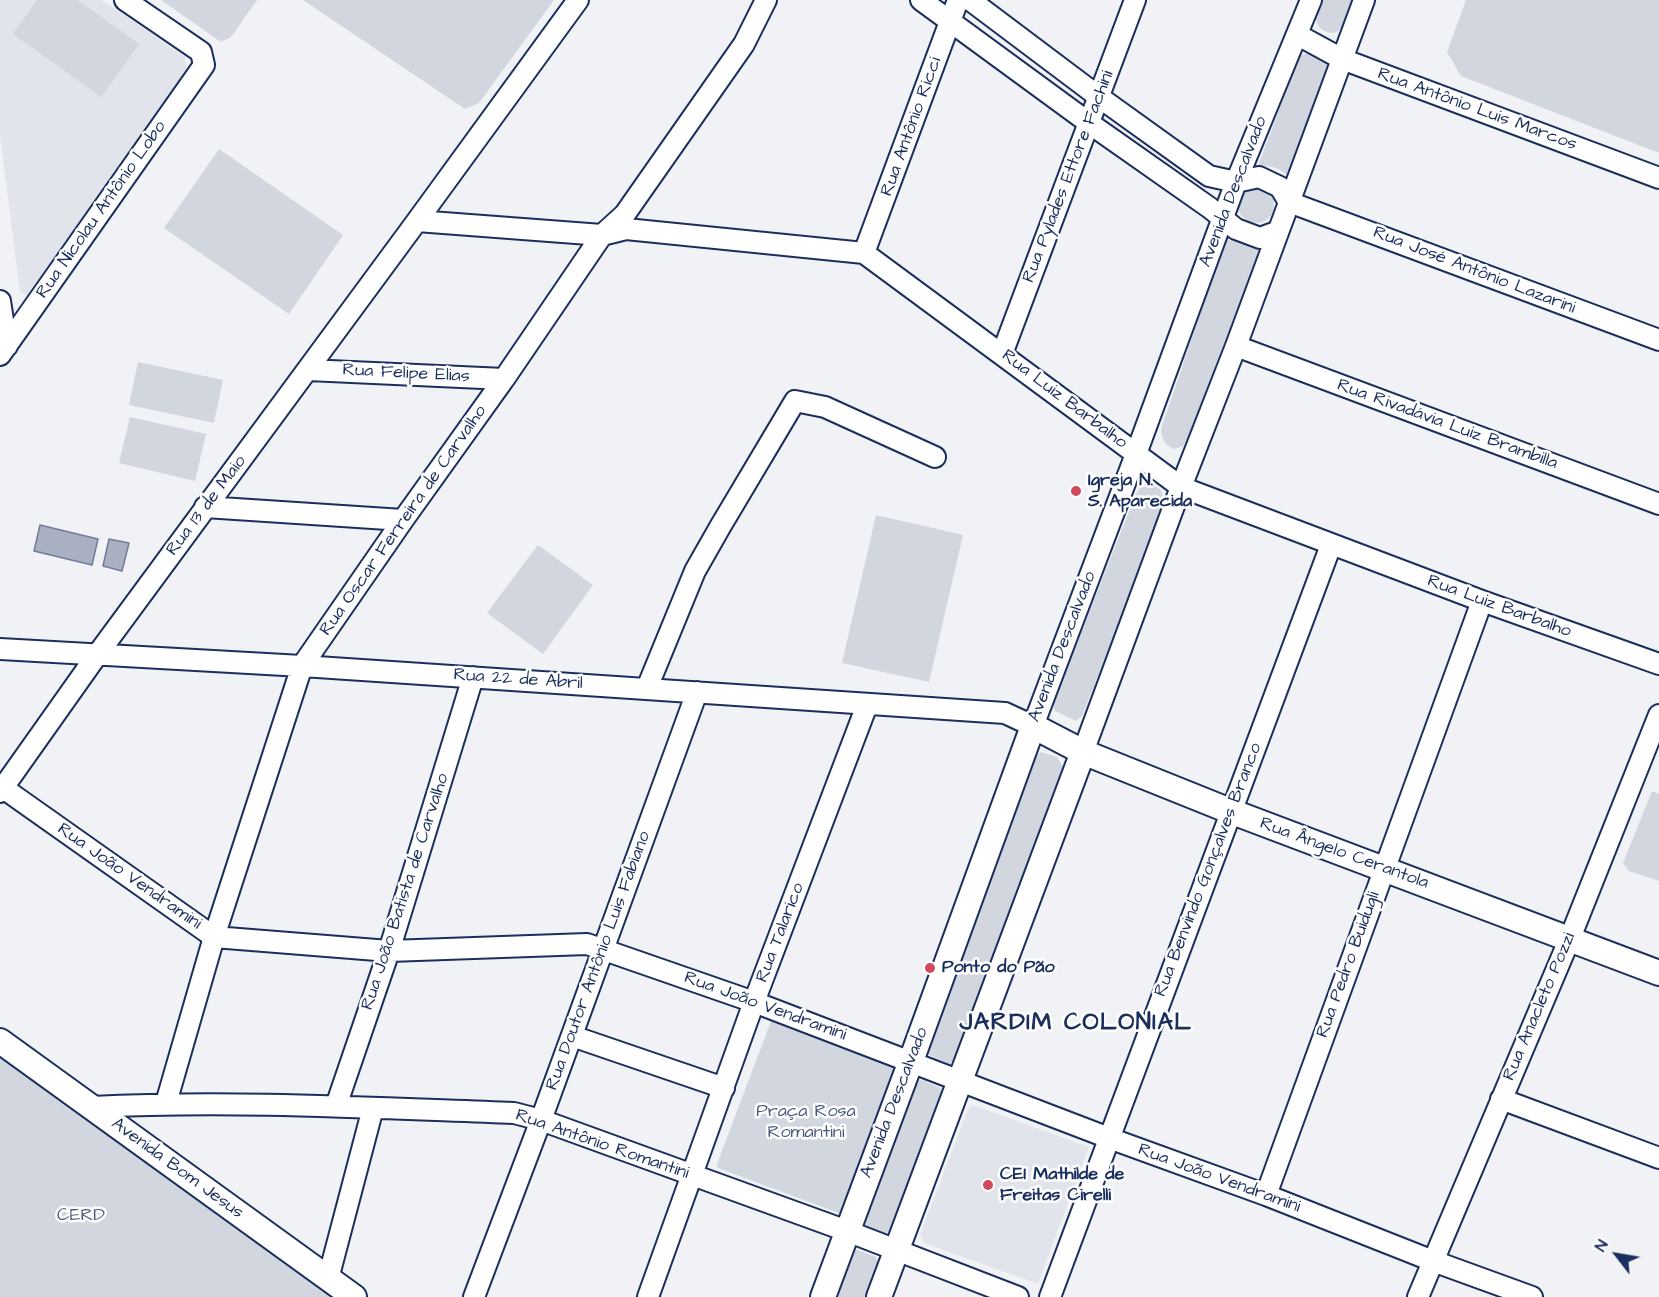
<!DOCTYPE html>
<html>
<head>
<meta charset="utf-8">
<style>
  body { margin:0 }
  #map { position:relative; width:1659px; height:1297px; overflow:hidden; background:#f1f2f5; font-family:"Architects Daughter",sans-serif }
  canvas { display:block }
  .north { position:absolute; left:1587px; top:1225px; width:60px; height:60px; -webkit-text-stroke:4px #fff; paint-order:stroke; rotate:301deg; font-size:16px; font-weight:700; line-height:24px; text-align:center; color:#1b2f5e }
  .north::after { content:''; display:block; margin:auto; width:21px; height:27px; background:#1b2f5e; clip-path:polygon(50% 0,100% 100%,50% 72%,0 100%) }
</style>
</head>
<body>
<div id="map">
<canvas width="1659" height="1297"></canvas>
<div class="north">N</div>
</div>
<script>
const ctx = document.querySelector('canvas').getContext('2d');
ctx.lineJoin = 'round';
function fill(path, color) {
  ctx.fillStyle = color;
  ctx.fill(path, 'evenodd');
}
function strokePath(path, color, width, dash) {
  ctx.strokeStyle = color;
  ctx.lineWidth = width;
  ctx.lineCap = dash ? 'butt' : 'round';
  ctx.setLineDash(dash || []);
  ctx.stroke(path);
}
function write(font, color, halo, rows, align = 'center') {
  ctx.font = font + ' "Architects Daughter",sans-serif';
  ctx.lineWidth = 5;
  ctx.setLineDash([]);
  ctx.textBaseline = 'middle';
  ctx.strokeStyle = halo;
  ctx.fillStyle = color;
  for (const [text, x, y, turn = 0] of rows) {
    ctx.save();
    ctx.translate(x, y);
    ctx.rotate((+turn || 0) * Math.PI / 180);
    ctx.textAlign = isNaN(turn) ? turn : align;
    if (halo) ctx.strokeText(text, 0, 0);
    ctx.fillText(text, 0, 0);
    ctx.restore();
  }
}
fill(new Path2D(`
  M0,0H102L185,57L187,68L29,297L20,292L0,135Z
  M973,1105L1089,1147L1038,1284L924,1243L920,1235L968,1109Z`), '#e1e4ea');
fill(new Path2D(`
  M37,0H78L139,44L101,97L13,34Z
  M161,0H257L231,37L221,42Z
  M303,0H554L479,103L465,109Z
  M1321,0H1356C1352,10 1348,22 1340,29C1336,33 1333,34 1327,32C1311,26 1316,13 1321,0Z
  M1466,0H1659V153L1461,76L1447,52Z
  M1309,53L1321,56L1327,64V76L1289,178C1282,168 1269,165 1258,166L1297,62L1302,55Z
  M219,149L343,235L289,314L164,228Z
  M1238 205a18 18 0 1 1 36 0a18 18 0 1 1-36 0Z
  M1230,236L1258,245L1261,248L1189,435L1183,446L1174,449C1164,444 1162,440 1161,429L1225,241Z
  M138,362L223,380L214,423L129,405Z
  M130,417L206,434L195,481L119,463Z
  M1152,484L1161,490L1165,507L1082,716L1076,721L1055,711L1053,704L1136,494L1140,488Z
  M876,515L963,535L929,682L842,663Z
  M538,545L593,585L543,654L487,613Z
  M1041,752L1057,757L1063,767L955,1059L949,1064L927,1054L925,1048L1033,757Z
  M1652,791L1659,794V881L1629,871L1623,863Z
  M771,1021L787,1025L894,1067L898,1071L844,1215L718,1168L717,1164Z
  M0,1057L333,1297H0Z
  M922,1080L940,1088L943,1094L892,1230L885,1234L865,1226L863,1221L915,1082Z
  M855,1249L876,1257L878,1264L866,1297H834L850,1252Z`), '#d2d6df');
const water = new Path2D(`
  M40,525L98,539L92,565L34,551Z
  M109,539L129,543L122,571L103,566Z`);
fill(water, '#a8b0c2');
strokePath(water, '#707c9a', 1.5);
const minor = new Path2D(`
  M921,0L1089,123L1210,208L1236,229L1260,238L1276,232
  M970,0L1099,97L1209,176L1236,182L1259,177L1280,187L1289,202L1659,340
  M1298,35L1342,59L1659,178
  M417,221L602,235L626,229L864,253L1181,487L1482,601L1659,664
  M864,253L958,0
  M0,301L7,346
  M1236,346L1659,504
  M1002,354L1135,0
  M0,355L204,65L201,52L125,0
  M308,370L504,379
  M205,507L403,520
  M0,649L302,666L1005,713L1033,726L1136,454L1236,182L1311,0
  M647,688L695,571L720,527L795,401L825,407L935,457
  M1083,752L1181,487L1236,346L1364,0
  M3,788L214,937L389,951L587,944L754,1002L1109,1138L1266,1195L1433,1261L1532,1297
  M0,792L97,655L417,221L578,0
  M572,1036L724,1088
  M1501,1099L1659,1158
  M166,1103L214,937L302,666L403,520L504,379L602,235L625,214L744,44L766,0
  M336,1106L389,951L473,677
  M92,1107C232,1100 373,1108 514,1113L541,1120L847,1231L1018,1297
  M1266,1195L1482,601
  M328,1279L373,1108
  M474,1297L541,1120L697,692
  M648,1297L754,1002L867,705
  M1050,1297L1331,545
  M1418,1297L1570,938L1659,715`);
const tertiary = new Path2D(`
  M0,1041L354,1297
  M823,1297L911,1061L1033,726L1083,752L1230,811L1659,973
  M879,1297L1083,752`);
strokePath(minor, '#1b2f5e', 24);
strokePath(tertiary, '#1b2f5e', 28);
strokePath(minor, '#fff', 20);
strokePath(tertiary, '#fff', 24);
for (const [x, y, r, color] of [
  [1076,491,6,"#d1495b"],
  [930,968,6,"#d1495b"],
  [988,1185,6,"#d1495b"]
]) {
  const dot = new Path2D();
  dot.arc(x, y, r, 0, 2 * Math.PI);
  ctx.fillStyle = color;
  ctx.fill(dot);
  strokePath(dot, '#fff', 2);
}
write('18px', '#1b2f5e', '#fff', [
  ["Rua Antônio Luis Marcos",1477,110,20],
  ["Rua Antônio Ricci",912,127,-70],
  ["Rua Pylades Ettore Fachini",1069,177,-69],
  ["Avenida Descalvado",1234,192,-69],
  ["Rua Nicolau Antônio Lobo",102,210,-55],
  ["Rua José Antônio Lazarini",1474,271,21],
  ["Rua Felipe Elias",406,374,3],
  ["Rua Luiz Barbalho",1064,400,37],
  ["Rua Rivadávia Luiz Brambilla",1447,425,20],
  ["Rua 13 de Maio",207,506,-53],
  ["Rua Oscar Ferreira de Carvalho",404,521,-55],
  ["Rua Luiz Barbalho",1499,607,20],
  ["Avenida Descalvado",1063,647,-69],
  ["Rua 22 de Abril",518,680,4],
  ["Rua Ângelo Cerantola",1344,854,20],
  ["Rua Benvindo Gonçalves Branco",1209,870,-69],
  ["Rua João Vendramini",129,877,35],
  ["Rua João Batista de Carvalho",406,892,-72],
  ["Rua Talarico",781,933,-69],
  ["Rua Doutor Antônio Luis Fabiano",599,961,-70],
  ["Rua Pedro Buidugli",1349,965,-70],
  ["Rua João Vendramini",765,1007,20],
  ["Rua Anacleto Pozzi",1540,1007,-67],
  ["Avenida Descalvado",895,1103,-69],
  ["Rua Antônio Romantini",602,1145,19],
  ["Avenida Bom Jesus",177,1169,36],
  ["Rua João Vendramini",1219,1179,20]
]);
write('bold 18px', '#1b2f5e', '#fff', [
  ["Igreja N.",1088,481],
  ["S. Aparecida",1088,502],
  ["Ponto do Pão",942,968],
  ["CEI Mathilde de",1000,1175],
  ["Freitas Cirelli",1000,1196]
], 'left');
write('18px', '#49597e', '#fff', [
  ["Praça Rosa",806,1112],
  ["Romantini",806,1133],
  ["CERD",81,1216]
]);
ctx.letterSpacing = '1.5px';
write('bold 24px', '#1b2f5e', '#fff', [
  ["JARDIM COLONIAL",1076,1024]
]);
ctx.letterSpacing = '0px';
</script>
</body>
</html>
